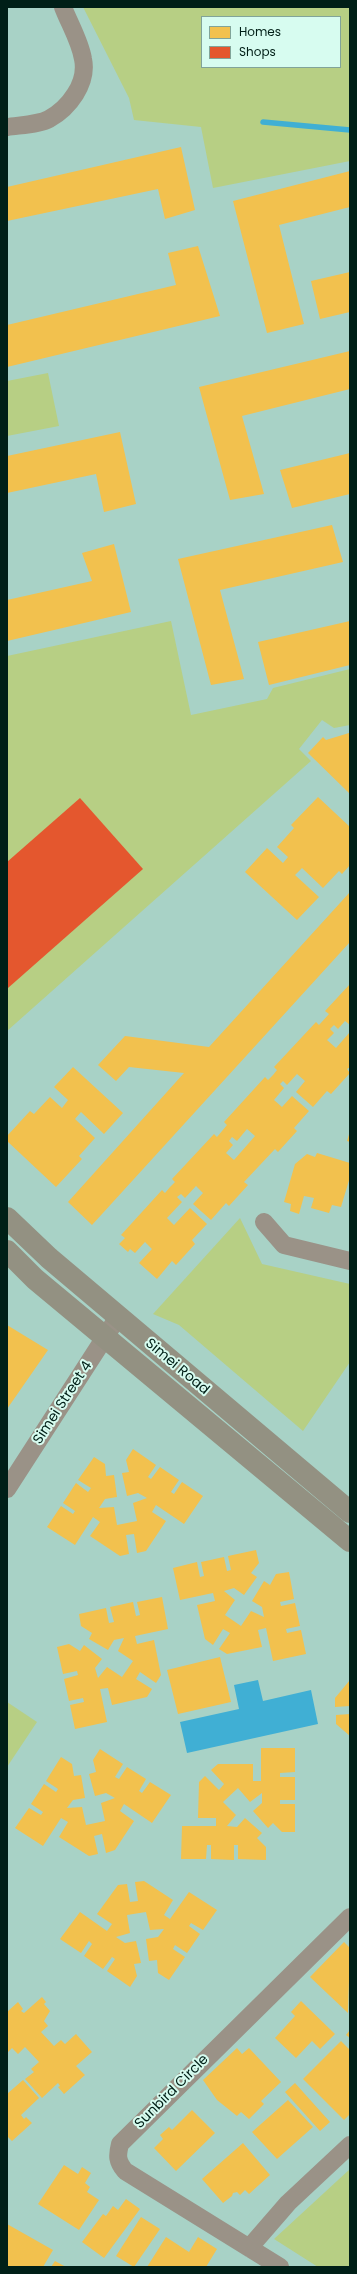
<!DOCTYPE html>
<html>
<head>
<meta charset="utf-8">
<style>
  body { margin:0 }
  #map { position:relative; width:357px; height:2274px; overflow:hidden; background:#a8d2c6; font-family:Poppins,sans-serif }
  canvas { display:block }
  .frame { position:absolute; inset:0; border:8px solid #001f17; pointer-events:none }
  .legend { position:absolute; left:201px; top:16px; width:140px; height:52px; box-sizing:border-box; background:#d7fcf0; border:1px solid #81a499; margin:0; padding:5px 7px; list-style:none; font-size:12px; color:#001f17 }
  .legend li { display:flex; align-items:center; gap:8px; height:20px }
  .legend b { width:20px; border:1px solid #81a499 }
</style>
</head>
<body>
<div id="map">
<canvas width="357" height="2274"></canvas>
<div class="frame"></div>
<ul class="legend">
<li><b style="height:11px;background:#f2c14e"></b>Homes</li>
<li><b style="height:11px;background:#e4572e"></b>Shops</li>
</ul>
</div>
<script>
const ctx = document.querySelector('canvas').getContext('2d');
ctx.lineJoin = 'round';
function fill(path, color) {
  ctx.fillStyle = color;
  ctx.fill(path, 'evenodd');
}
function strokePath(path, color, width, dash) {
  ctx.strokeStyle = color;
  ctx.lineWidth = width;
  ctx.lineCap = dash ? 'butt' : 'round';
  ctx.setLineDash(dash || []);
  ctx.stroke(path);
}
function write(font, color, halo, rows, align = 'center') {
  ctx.font = font + ' Poppins,sans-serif';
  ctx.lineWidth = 4;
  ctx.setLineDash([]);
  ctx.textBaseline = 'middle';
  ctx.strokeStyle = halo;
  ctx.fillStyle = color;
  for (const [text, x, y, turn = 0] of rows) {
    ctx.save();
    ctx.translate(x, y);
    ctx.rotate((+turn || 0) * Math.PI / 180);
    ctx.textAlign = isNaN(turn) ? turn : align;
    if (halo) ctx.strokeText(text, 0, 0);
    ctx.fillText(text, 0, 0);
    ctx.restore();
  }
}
fill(new Path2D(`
  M83,7H350V161L213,188L201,127L134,120L129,98ZM202,17H340V67H202Z
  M48,373L59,426L7,436V381Z
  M171,621L191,715L267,699L273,688L350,669V725L334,728L322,720L299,749L311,761L7,1031V656Z
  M240,1218L262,1264L350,1284V1362L303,1431L179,1325L153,1314Z
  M7,1702L37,1722L7,1767Z
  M350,2169V2267H318L274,2239Z`), '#b7cf84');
fill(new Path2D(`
  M258,1680L263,1701L311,1690L318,1724L187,1753L180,1722L239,1709L234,1685Z`), '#40afd4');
fill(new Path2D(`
  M181,147L195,210L165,219L158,189L7,221V187Z
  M350,171V207L279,225L304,324L267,333L233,201Z
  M198,246L220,316L7,367V325L176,285L168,253Z
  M350,272V312L320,319L311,281Z
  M350,351V389L242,416L264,494L230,500L199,387Z
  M120,432L136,504L104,512L96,474L7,493V456Z
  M350,453V494L292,508L280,470Z
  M332,525L343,562L220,590L244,679L211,685L178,559Z
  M114,544L131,612L7,641V600L92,581L82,553Z
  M350,621V665L269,685L258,642Z
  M349,733L350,734V794L308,753L323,737L326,740Z
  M318,797L350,827V865L342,874L339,871L323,888L302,868L295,875L319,897L297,920L245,872L267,848L283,863L288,857L277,847L294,828L291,825Z
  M350,892V942L92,1225L68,1202L184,1073L129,1067L116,1081L98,1065L125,1036L209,1047Z
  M350,984V1025L345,1021L338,1029L334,1025L330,1029L334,1033L327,1040L336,1048L350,1032V1067L347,1069L350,1073L331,1094L327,1091L313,1107L296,1092L305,1081L297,1074L287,1085L283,1081L280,1084L284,1088L274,1100L282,1107L292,1096L309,1111L294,1128L297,1131L278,1152L275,1149L244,1182L248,1185L229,1206L226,1203L211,1220L193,1204L203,1193L196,1186L185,1198L181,1194L177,1197L182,1202L167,1218L174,1225L190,1208L207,1224L192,1240L195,1244L176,1265L172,1261L157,1279L139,1263L152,1249L145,1242L135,1253L130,1249L128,1252L119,1244L125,1238L121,1235L162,1190L165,1193L170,1187L175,1182L172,1179L214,1134L217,1137L227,1125L224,1122L265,1077L268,1080L273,1075L277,1070L274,1067L316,1022L319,1025L329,1014L325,1011ZM247,1129L255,1136L234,1160L226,1153L233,1145L229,1141L232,1137L237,1141Z
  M73,1067L123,1113L104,1134L81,1112L75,1119L95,1138L79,1156L82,1159L56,1187L7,1141V1136L30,1111L34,1114L50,1097L62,1108L68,1100L54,1087Z
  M350,1131V1142L347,1141Z
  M317,1153L350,1163V1177L341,1207L332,1205L329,1213L311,1208L314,1198L304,1196L299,1214L290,1211L291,1204L284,1202L295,1164L307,1154L315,1157Z
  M7,1325L48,1350L7,1409Z
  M133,1449L156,1465L148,1477L151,1479L160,1467L179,1480L171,1492L174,1494L182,1482L203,1496L184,1524L156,1505L152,1512L166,1521L146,1551L137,1553L134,1534L126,1535L129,1554L120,1556L90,1536L100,1522L93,1517L75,1545L47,1527L61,1506L73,1514L75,1511L63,1503L76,1483L88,1492L91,1488L78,1480L94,1457L105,1464L106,1476L114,1475L117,1497L105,1499L99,1508L114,1507L117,1525L137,1521L133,1503L147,1498L138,1493L127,1496L122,1473L129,1472L126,1460Z
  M256,1550L259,1563L251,1573L257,1577L244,1595L234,1588L224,1591L235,1600L225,1615L241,1626L251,1611L264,1617L262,1607L252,1601L264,1581L270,1585L276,1574L289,1572L294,1599L280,1602L281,1606L295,1603L300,1626L286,1629L287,1633L301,1630L306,1654L273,1661L266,1628L258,1630L262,1647L227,1654L219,1649L230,1633L223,1629L213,1645L205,1639L197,1605L215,1601L213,1593L180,1600L173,1568L197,1562L200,1577L204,1576L201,1562L224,1557L227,1571L231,1570L228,1556Z
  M162,1597L168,1629L135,1636L137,1644L154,1640L161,1675L156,1683L140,1672L136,1679L152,1689L147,1697L112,1705L108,1688L100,1689L107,1722L75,1729L70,1705L84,1702L83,1698L69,1701L64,1679L78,1675L77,1671L63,1674L57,1647L69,1644L80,1651L84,1645L102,1659L95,1668L98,1678L107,1667L122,1677L133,1661L118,1651L124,1638L114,1640L108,1650L89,1639L92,1633L81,1626L79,1614L106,1608L109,1623L114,1622L110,1607L133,1602L136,1616L140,1615L137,1602Z
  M220,1657L231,1702L178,1714L167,1670Z
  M350,1680V1706L335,1707V1698Z
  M350,1714V1736L336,1724V1715Z
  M261,1748H295V1772L280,1773V1777H295V1800H280V1804H295V1832H282L273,1823L268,1828L253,1811L262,1803V1793L250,1802L238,1788L223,1802L236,1815L227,1826L237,1827L245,1818L262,1833L257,1838L266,1847V1860L238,1859V1845H234V1860L211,1859V1845H207L206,1859H181L182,1826H216V1818H198L199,1782L205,1776L219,1790L224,1784L211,1770L218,1764H253V1781H261Z
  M100,1749L123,1764L115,1777L119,1779L127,1767L146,1779L139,1791L142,1793L150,1782L171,1795L152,1823L124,1804L120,1811L134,1821L115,1850L106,1853L102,1834L94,1836L98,1854L89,1856L59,1837L68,1822L61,1818L43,1846L15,1828L29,1808L41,1815L43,1812L31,1804L44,1784L56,1792L58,1789L46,1781L61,1757L72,1764L74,1776L81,1775L85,1798L73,1800L67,1808L82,1807L86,1825L105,1821L101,1803L115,1798L106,1793L95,1796L89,1774L96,1772L93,1760Z
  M144,1881L173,1900L164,1915L170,1919L189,1892L217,1910L203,1930L191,1923L189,1926L200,1934L187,1953L175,1945L173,1949L185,1957L169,1980L158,1973L157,1960L149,1961L146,1939L158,1937L164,1929L150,1930L146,1912L127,1915L130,1933L116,1937L125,1943L136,1941L141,1963L134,1964L137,1976L130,1987L107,1971L115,1959L112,1957L103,1969L84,1956L92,1944L89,1941L81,1953L60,1939L80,1912L107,1931L112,1924L97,1914L118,1885L127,1884L130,1902L138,1901L135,1882Z
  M344,1942L350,1948L348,2013L310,1977Z
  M42,1997L46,2002L44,2004L50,2011L44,2021L48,2026L41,2032L54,2046L61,2040L65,2044L76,2034L92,2052L76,2066L85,2075L64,2094L58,2087L60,2086L58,2083L42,2098L25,2079L34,2072L31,2069L39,2062L25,2047L18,2054L12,2048L7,2053V2012L18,2002L23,2009L21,2011L24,2013Z
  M301,2001L335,2034L320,2049L312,2041L296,2058L275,2038L295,2016L291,2012Z
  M350,2030V2038L346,2035Z
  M341,2041L350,2050V2114L344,2120L303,2079Z
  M237,2048L242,2054L249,2048L281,2082L261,2101L264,2104L249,2119L241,2112L237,2116L217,2100L203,2080Z
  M23,2080L39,2098L21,2115L24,2119L26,2117L32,2123L12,2141L7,2136V2094Z
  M295,2083L330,2122L320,2131L285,2092Z
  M288,2100L313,2127L277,2159L252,2132Z
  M192,2110L215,2133L176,2171L154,2148L163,2139L160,2135L169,2127L172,2130Z
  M243,2143L270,2175L249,2194L245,2190L240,2195L237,2192L233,2193L232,2196L223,2203L202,2179Z
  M64,2165L78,2174L82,2167L91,2173L85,2183L90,2187L87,2192L99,2200L79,2230L38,2204Z
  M126,2199L140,2209L104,2258L82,2242L103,2214L106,2216L113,2206L118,2210Z
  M141,2217L160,2229L134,2267L116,2256Z
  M7,2224L53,2250L43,2267H7Z
  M166,2237L189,2252L198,2237L217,2249L206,2267H147Z
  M55,2261L66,2267H51Z`), '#f2c14e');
fill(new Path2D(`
  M80,798L143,869L8,988L7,862Z`), '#e4572e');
strokePath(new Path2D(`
  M263,122L350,130`), '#40afd4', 5.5);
strokePath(new Path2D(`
  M7,127C19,125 38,125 49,119C69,108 88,83 83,59C80,41 69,23 63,7
  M264,1222L284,1245L350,1261
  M7,1489L118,1317
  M249,2248L288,2203L350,2145
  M280,2267L125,2171C117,2161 117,2156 120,2144L350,1917`), '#9a9287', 18);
strokePath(new Path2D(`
  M7,1218L49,1258L350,1512
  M7,1251L35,1279L350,1541`), '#939182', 22);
write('14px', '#001f17', '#d7fcf0', [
  ["Simei Road",177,1367,40],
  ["Simei Street 4",63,1403,-57],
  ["Sunbird Circle",172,2092,-45]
]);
</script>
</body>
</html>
